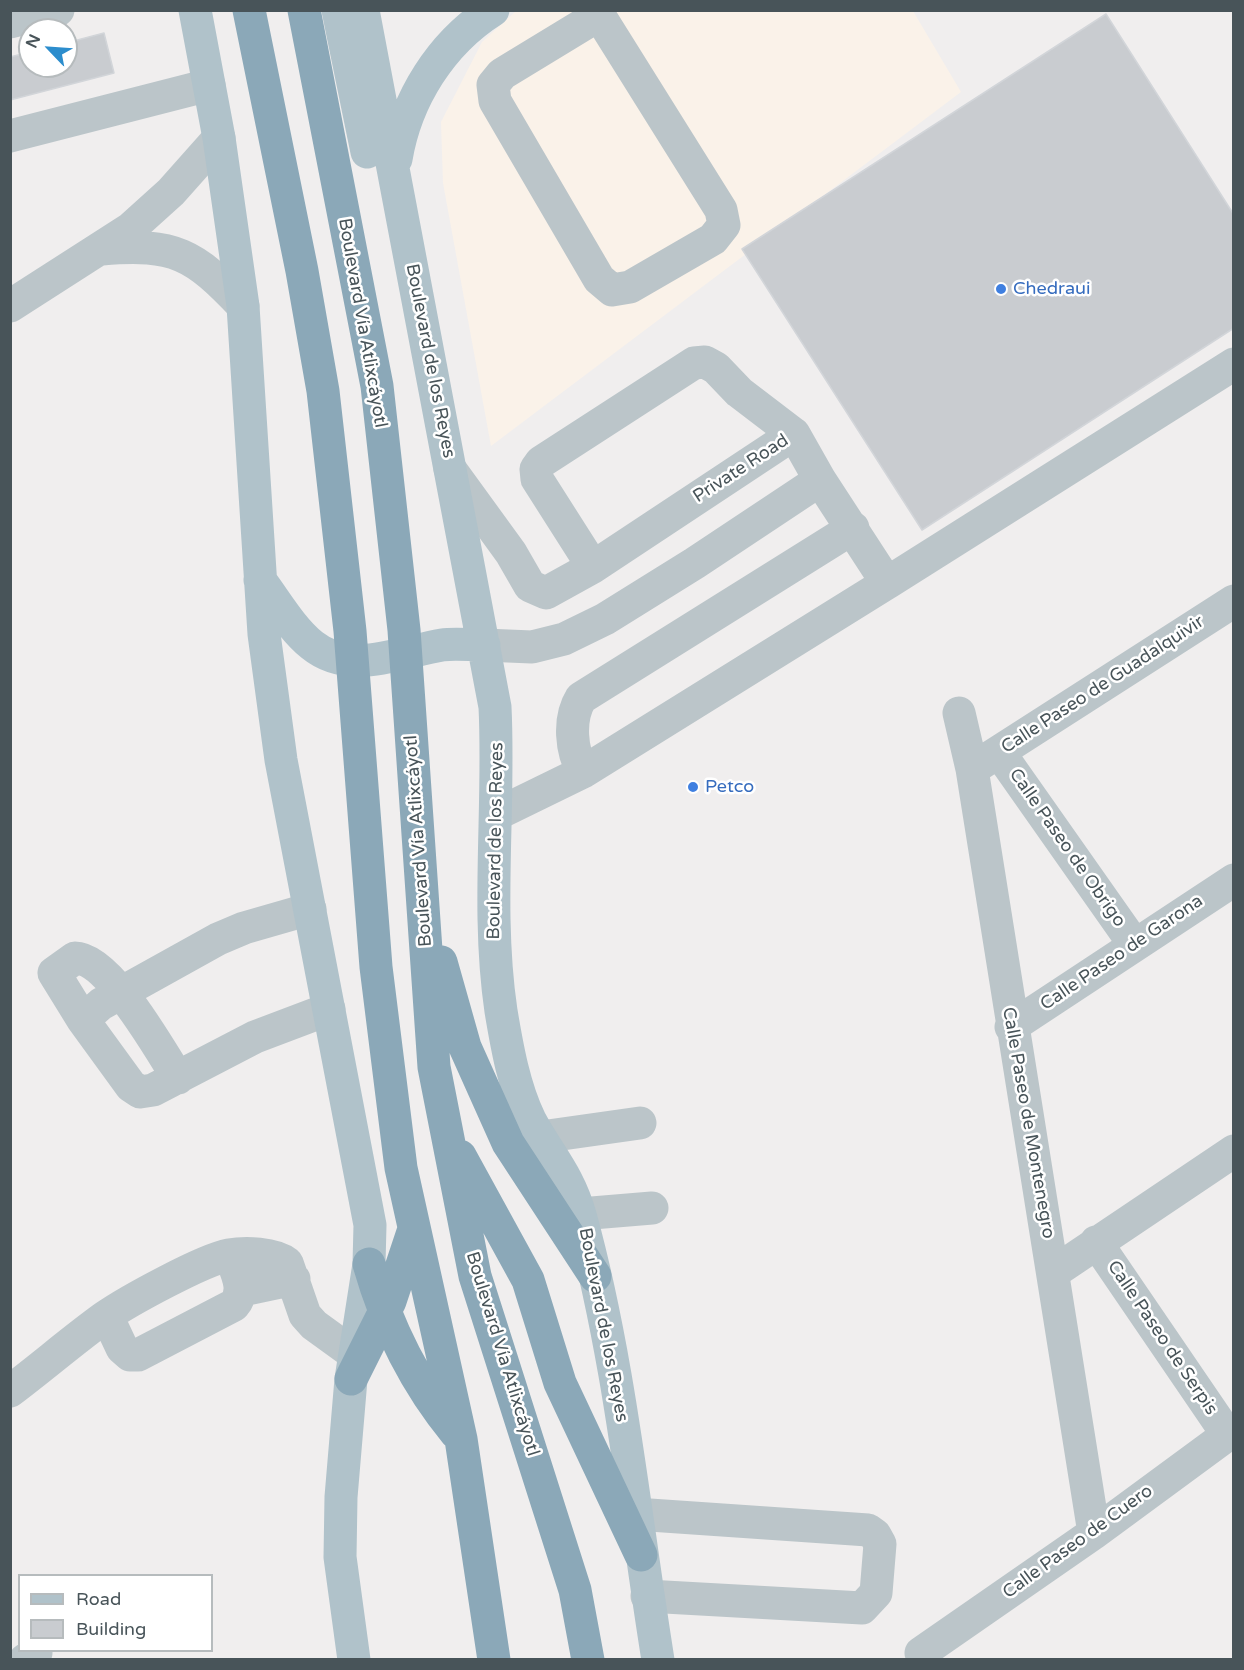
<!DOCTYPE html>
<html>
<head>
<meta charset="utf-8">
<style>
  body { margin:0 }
  #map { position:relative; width:1244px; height:1670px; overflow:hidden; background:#f0eeee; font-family:"Varela Round",sans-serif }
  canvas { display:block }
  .frame { position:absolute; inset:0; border:12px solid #485459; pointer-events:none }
  .legend { position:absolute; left:18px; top:1574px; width:195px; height:78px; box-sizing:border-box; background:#fff; border:2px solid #b6bbbd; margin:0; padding:8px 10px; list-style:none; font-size:18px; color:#485459 }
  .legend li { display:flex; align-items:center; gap:12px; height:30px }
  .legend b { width:30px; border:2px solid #b6bbbd }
  .north { position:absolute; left:18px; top:18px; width:60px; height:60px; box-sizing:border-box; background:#fff; border:2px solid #b6bbbd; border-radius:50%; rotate:295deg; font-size:16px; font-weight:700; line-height:24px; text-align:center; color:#485459 }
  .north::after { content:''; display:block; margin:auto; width:21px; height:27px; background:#2c8dcd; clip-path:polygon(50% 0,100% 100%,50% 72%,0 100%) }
</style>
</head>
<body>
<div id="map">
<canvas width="1244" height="1670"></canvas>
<div class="frame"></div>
<ul class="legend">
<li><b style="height:8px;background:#b0c2ca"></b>Road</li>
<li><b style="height:16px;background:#c9ccd0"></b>Building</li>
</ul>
<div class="north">N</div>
</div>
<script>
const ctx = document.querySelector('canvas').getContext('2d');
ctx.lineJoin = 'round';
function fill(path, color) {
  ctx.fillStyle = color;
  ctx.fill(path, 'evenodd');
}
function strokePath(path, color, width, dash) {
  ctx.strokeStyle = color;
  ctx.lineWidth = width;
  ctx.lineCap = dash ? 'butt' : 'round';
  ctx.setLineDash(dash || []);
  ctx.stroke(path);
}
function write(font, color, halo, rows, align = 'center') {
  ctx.font = font + ' "Varela Round",sans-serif';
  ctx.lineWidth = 5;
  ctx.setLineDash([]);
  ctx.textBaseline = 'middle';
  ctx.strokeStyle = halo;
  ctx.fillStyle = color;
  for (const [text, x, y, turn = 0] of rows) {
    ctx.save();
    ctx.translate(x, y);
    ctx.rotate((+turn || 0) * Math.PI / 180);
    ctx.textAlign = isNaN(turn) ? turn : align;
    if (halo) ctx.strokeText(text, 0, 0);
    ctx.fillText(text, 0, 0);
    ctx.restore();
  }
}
fill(new Path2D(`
  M516,11H913L961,92L491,446L443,183L441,122L482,42Z`), '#faf2e9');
const building = new Path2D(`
  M1106,14L1234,215V328L922,530L742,249Z
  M104,33L114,73L10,100V57L30,52V66H66V43Z`);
fill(building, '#c9ccd0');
strokePath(building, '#d2d5d9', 1.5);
strokePath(new Path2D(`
  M597,10L599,15L721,210L724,225L713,239L630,287L612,290L599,279L495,101L493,85L502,74L599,15
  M10,22L58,10
  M10,136L209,85
  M102,249C175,243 194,254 243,306
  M10,306L130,229L171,192L219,138
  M450,469L511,553L530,586L546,593L593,567L794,434
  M593,567L537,479L536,469L541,462L694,363L705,362L716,368L739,392L794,434L820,480L887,583L1234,364
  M484,645L532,647L564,639L605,619L695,563L820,480
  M959,713L972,769L1094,1533
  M999,752L1134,944
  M972,769L1234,601
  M583,772C571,751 568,719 581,698L853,528
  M497,814L583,772L887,583
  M310,909L244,928L218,939L101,1004L83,1020L131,1086L140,1092L153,1090L255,1037L329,1009
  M83,1020L54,973L75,958C109,958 160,1050 178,1078
  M1011,1027L1234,880
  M541,1137L640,1123
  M580,1214L652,1208
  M1096,1242L1227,1434
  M1054,1272L1234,1151
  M242,1290L294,1279
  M107,1316L122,1348L130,1355H138L234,1305C247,1290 236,1272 230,1255
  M10,1391C42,1367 73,1340 105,1317C128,1301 203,1260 229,1255C245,1252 274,1253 287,1263L305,1315L314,1325L354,1354
  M635,1514L868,1530L875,1535L880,1544L876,1593L862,1608L647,1596
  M921,1653L1094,1533L1234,1430
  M25,1660L36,1653`), '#bbc5c9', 33);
strokePath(new Path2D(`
  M195,10L219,138L243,306L264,634L281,760L370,1225L369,1264L351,1379L341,1497L340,1557L354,1660
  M338,10L367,152
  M363,10L495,707C500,808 486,910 501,1011C507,1047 514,1087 530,1120C548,1154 569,1175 580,1215C620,1360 634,1511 658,1660
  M396,159C406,99 441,43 493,10
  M260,580C276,601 291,628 312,645C350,676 400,652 442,645C455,643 470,645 484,645`), '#b0c2ca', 33);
strokePath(new Path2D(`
  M249,10L302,271L323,391L350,631L376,967L401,1168L461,1439L494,1660
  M304,10L377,386L404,630L434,1067L475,1276L575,1590L588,1660
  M441,962L465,1047L508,1143L595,1276
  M460,1156L528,1280L560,1383L641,1555
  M369,1264C387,1327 414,1382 456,1433
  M351,1379L390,1301L414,1229`), '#8ba8b8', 33);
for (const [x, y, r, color] of [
  [1001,289,6,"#3f7fe0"],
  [693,787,6,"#3f7fe0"]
]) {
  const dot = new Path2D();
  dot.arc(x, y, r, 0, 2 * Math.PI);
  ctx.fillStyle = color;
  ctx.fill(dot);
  strokePath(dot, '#fff', 2);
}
write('18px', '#366cbe', '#fff', [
  ["Chedraui",1013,289],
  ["Petco",705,787]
], 'left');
write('18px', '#485459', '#fff', [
  ["Boulevard Vía Atlixcáyotl",362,323,80],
  ["Boulevard de los Reyes",430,361,79],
  ["Private Road",741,469,-33],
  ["Calle Paseo de Guadalquivir",1103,685,-33],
  ["Boulevard Vía Atlixcáyotl",419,841,-94],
  ["Boulevard de los Reyes",496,841,-89],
  ["Calle Paseo de Obrigo",1067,848,55],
  ["Calle Paseo de Garona",1122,953,-34],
  ["Calle Paseo de Montenegro",1028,1123,80],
  ["Boulevard de los Reyes",603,1325,79],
  ["Calle Paseo de Serpis",1162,1338,56],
  ["Boulevard Vía Atlixcáyotl",502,1354,73],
  ["Calle Paseo de Cuero",1078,1542,-36]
]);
</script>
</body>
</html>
